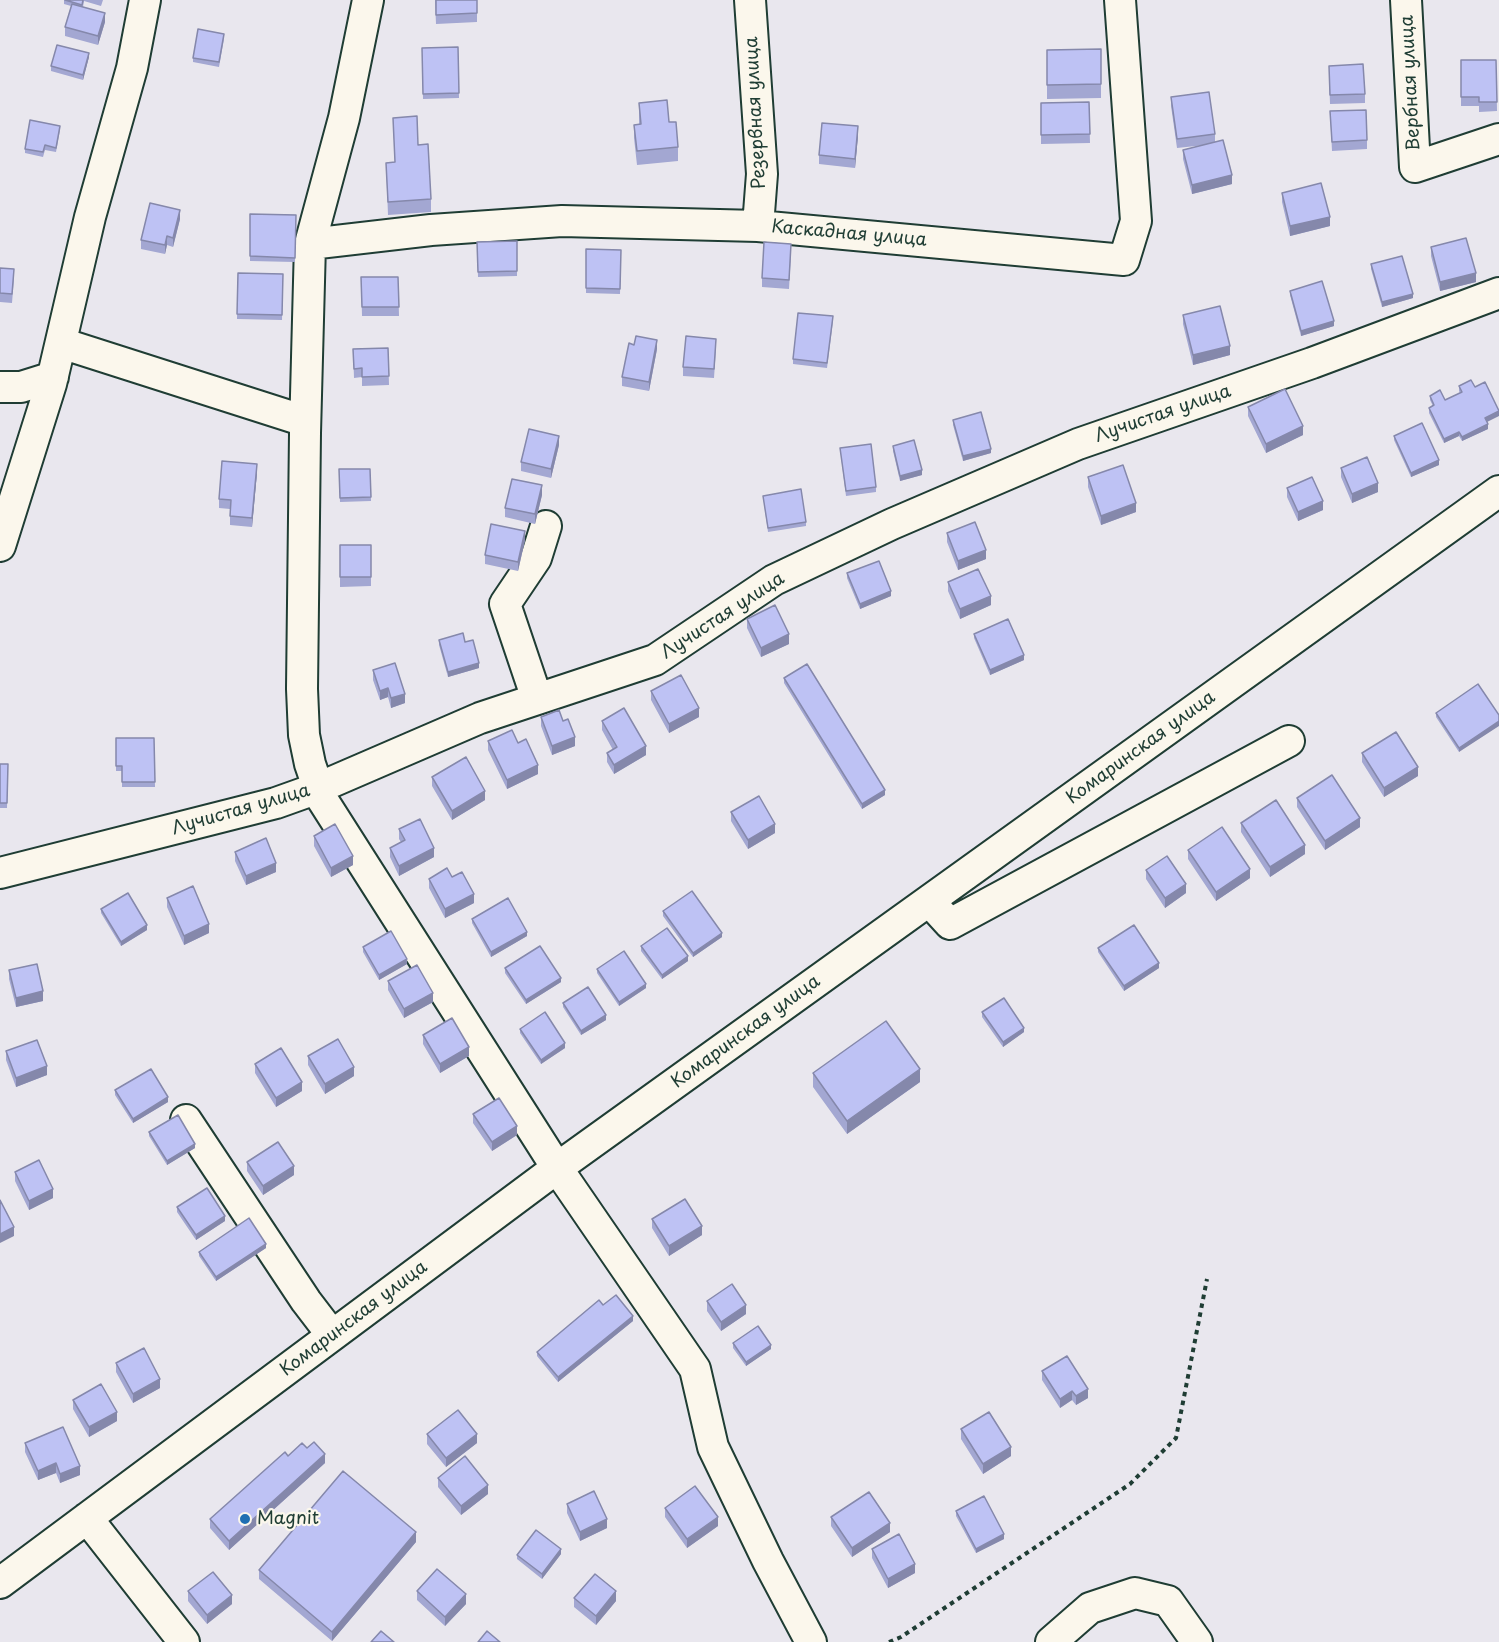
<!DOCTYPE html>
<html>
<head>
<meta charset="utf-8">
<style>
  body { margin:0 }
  canvas { display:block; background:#e9e7ee }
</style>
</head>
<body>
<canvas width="1499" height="1642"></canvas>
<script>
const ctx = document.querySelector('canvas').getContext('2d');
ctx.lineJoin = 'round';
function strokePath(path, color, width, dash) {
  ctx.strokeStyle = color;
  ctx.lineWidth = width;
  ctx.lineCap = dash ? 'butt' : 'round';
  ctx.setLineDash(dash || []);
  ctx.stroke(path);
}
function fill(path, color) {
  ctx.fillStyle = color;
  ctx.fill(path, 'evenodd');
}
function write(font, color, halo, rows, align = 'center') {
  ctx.font = font + ' "Playpen Sans",sans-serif';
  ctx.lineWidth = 4.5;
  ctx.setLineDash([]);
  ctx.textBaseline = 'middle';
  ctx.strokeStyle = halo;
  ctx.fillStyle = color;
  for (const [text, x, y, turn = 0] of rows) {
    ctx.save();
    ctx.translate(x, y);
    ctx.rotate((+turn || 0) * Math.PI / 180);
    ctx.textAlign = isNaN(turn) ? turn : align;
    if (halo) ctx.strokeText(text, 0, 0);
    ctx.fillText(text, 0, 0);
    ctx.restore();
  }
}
const minor = new Path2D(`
  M368,0L344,118L310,244L305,433L302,689L304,735L310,764L322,799L557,1168L695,1369L713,1447L768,1561L811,1642
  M750,0L762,174L758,226
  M1406,0L1415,167L1499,139
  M310,244L431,230L562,221L758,226L1124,260L1136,221L1120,0
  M61,343L305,421
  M0,387H21L53,377
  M0,546L51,384L90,217L132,68L145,0
  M537,699L505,604L536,558L546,526
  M0,873L276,803L318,788L480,718L655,660L774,580L892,524L1078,444L1312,363L1499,293
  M929,901L950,924L1289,741
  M186,1120L306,1301L332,1335
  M87,1518L184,1642
  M0,1583L557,1168L1499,491
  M1051,1642L1090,1608L1135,1593L1168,1601L1197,1642`);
strokePath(minor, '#1f3d34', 34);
strokePath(new Path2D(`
  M889,1642L901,1637L1130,1484L1176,1438L1207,1279`), '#1f3d34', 4, [4.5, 4.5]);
strokePath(minor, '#fbf7ec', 30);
fill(new Path2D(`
  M64,0H103L101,6L84,1L83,7L105,22L98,45L65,36V27L71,6L64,4Z
  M435,0H477V22L436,24Z
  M224,39L219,67L193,62V58Z
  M458,47L459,98L423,99L422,48Z
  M1101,49V98L1047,99V50Z
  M89,57L83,80L51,71V66Z
  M1461,60H1496L1497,111L1479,112V106H1461Z
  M1329,75L1365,94V103L1330,104Z
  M1171,97L1215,134V142L1232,184L1192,194L1183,159V150L1205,145L1177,148L1171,106Z
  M1089,102L1090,143L1041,144V103Z
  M639,103L678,147V161L637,165L634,138V125L639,124Z
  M1330,111L1367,140V149L1332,151Z
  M393,118L418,145L431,199V212L388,215L386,163L395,162Z
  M60,130L56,152L45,150L43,157L25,153V149Z
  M858,136L855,168L819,164V155Z
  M1282,193L1330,226L1290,236L1282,202Z
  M250,214L296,215L295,262L250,261Z
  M180,219L173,247L167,245L165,254L141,249V240Z
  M517,241V276L478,277L477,242Z
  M1431,247L1476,282L1440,291L1431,256Z
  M586,249L621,250L620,294L586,293Z
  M791,253L789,289L762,287V278Z
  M1371,264L1413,298L1382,307L1371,269Z
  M0,268L14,278L12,303L0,302Z
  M238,273L283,274L282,320L237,319Z
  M361,277H398L399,316H362Z
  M1290,291L1334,326L1301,336L1290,295Z
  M1183,315L1230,355L1193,365L1183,324Z
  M833,321L827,368L793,364V359Z
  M388,348L389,385L362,386V377L354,378L353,349Z
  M716,348L714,378L683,376V367Z
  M657,349L649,391L622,386V377Z
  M1459,386L1486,422L1488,429L1462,441L1459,436L1444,443L1429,413V408L1433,406L1430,400V396L1445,400L1460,393L1459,391Z
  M1248,407L1303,435L1266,453L1248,416Z
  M953,420L991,453L963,461L953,425Z
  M1394,436L1439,465L1411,477L1394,440Z
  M559,445L551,478L521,471V462Z
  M893,446L922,475L900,481L893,451Z
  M840,448L876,487V492L846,496Z
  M1341,468L1378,492L1352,503L1341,477Z
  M339,469H370L371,501L340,502Z
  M257,473L252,527L230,525V509L219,508V499Z
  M1088,477L1136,512L1101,525L1088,487Z
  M1287,488L1323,510L1298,521L1287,497Z
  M542,495L535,524L505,517V508Z
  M763,496L806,522V526L768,532Z
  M947,533L986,559L958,570L947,542Z
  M525,540L518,571L485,564V555Z
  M340,545H371V586L340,587Z
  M847,573L891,596L860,609L847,578Z
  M948,582L991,605L960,619L948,591Z
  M747,619L789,644L761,657L747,628Z
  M974,634L1024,660L990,675L974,638Z
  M439,640L465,642L479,668L448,677L439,645Z
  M373,670L405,703L391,708L388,697L380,700L373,680Z
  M784,678L885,795L862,809L784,683Z
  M1478,684L1459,752L1436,717V713Z
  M651,691L699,717L669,733L651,700Z
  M541,717L563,721L575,746L552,755L541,726Z
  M602,721L646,755L614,774L607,762V753L613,750L602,730Z
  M116,738H154L155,787H122V771H116Z
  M488,741L518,743L538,774L507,789L488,750Z
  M1362,753L1418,776L1384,797L1362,762Z
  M0,764H8L7,808H0Z
  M432,777L485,800L452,820L432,786Z
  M1297,798L1360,827L1325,850L1297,807Z
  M731,812L775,833L748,849L731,821Z
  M1241,823L1305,854L1270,877L1241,832Z
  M399,829L434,857L399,876L390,857V848L401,842L399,839Z
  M314,836L353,865L331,877L314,846Z
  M1188,850L1250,878L1216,901L1188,859Z
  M235,852L276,872L246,885L235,861Z
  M1146,870L1186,893L1165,908L1146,879Z
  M452,877L474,903L445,918L429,888V879Z
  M167,898L209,933L184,945L167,907Z
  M101,909L147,930L121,946L101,913Z
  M663,911L722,937L693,957L663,916Z
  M472,919L527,936L491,957L472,923Z
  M641,946L688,961L662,979L641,951Z
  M363,947L407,964L379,980L363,952Z
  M1098,948L1159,968L1124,991L1098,952Z
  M505,968L561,982L526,1004L505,973Z
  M597,969L646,988L619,1006L597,973Z
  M9,970L43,1001L16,1007L9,979Z
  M388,981L433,1002L404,1018L388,990Z
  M563,1003L606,1020L581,1035L563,1007Z
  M982,1012L1024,1032L1003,1047L982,1017Z
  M520,1029L565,1048L541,1064L520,1033Z
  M423,1035L469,1056L440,1073L423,1044Z
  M6,1051L47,1075L16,1087L6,1060Z
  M308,1056L354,1076L325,1094L308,1065Z
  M255,1064L302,1091L276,1107L255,1073Z
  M813,1073L920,1082L847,1134L813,1087Z
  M115,1090L168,1102L133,1123L115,1095Z
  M473,1114L517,1135L492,1151L473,1123Z
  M149,1132L195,1148L167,1165L149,1136Z
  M247,1162L294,1175L263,1195L247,1171Z
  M15,1172L53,1198L29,1210L15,1181Z
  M177,1207L225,1221L196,1240L177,1212Z
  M652,1219L702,1235L669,1256L652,1228Z
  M266,1248L216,1281L199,1256V1252Z
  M707,1301L746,1314L721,1331L707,1311Z
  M603,1305L633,1321L558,1382L537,1356V1352Z
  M733,1343L771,1349L746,1366L733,1348Z
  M116,1363L160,1388L133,1403L116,1372Z
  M1042,1371L1088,1398L1076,1405L1072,1400L1060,1408L1042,1380Z
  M73,1400L117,1421L89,1437L73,1409Z
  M961,1429L1011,1456L983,1474L961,1439Z
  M427,1434L477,1443L446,1467L427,1444Z
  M25,1443L80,1475L60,1483L56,1473L38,1480L25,1452Z
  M307,1448L325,1463L229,1550L210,1528V1519L288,1456Z
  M438,1478L488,1494L461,1515L438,1487Z
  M567,1504L607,1528L580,1541L567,1513Z
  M665,1508L718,1526L687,1548L665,1517Z
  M956,1511L1004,1539L976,1553L956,1516Z
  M831,1517L890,1532L852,1557L831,1526Z
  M416,1542L332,1641L259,1579V1570Z
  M872,1549L915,1573L888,1588L872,1558Z
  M561,1554L542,1579L517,1559V1555Z
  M188,1591L232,1604L207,1624L188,1601Z
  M417,1591L466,1604L445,1626L417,1600Z
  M574,1598L616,1601L596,1625L574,1607Z`), '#a3a7d2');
fill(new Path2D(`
  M105,13V22L98,45V36Z
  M89,53V57L83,80V75Z
  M858,126V136L855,168V159Z
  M1232,175V184L1192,194V185Z
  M180,210V219L173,247V238Z
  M1330,217V226L1290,236V226Z
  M167,236V245L165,254V245Z
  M1476,273V282L1440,291V282Z
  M1413,294V298L1382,307V302Z
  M1334,321V326L1301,336V331Z
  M657,340V349L649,391V382Z
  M1230,346V355L1193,365V355Z
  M1499,411V416L1485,423V418Z
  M1488,424V429L1462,441V437Z
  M1303,426V435L1266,453V444Z
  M1459,432V436L1444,443V439Z
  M559,436V445L551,478V469Z
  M991,449V453L963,461V456Z
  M1439,460V465L1411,477V473Z
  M257,464V473L252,527V518Z
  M922,470V475L900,481V476Z
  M1378,483V492L1352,503V494Z
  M542,485V495L535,524V514Z
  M1323,501V510L1298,521V512Z
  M1136,503V512L1101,525V516Z
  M525,531V540L518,571V562Z
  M986,550V559L958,570V561Z
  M891,591V596L860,609V604Z
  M991,596V605L960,619V609Z
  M789,634V644L761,657V648Z
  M1024,655V660L990,675V670Z
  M479,663V668L448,677V672Z
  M388,688V697L380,700V691Z
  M405,694V703L391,708V698Z
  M699,708V717L669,733V724Z
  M1499,721V726L1459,752V748Z
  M575,737V746L552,755V746Z
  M646,746V755L614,774V765Z
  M538,765V774L507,789V780Z
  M1418,767V776L1384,797V788Z
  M885,790V795L862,809V804Z
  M485,791V800L452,820V811Z
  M1360,818V827L1325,850V841Z
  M775,824V833L748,849V840Z
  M1305,845V854L1270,877V867Z
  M434,848V857L399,876V866Z
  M353,856V865L331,877V868Z
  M276,863V872L246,885V876Z
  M1250,869V878L1216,901V892Z
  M1186,884V893L1165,908V898Z
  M474,894V903L445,918V909Z
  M209,924V933L184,945V936Z
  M147,925V930L121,946V942Z
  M527,932V936L491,957V952Z
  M722,933V937L693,957V953Z
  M688,956V961L662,979V975Z
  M407,959V964L379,980V975Z
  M1159,963V968L1124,991V986Z
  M561,978V982L526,1004V1000Z
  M646,984V988L619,1006V1002Z
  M43,991V1001L16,1007V998Z
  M433,993V1002L404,1018V1009Z
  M606,1015V1020L581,1035V1031Z
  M1024,1028V1032L1003,1047V1042Z
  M565,1043V1048L541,1064V1060Z
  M469,1047V1056L440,1073V1064Z
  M47,1066V1075L16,1087V1078Z
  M354,1067V1076L325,1094V1084Z
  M920,1069V1082L847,1134V1121Z
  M302,1082V1091L276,1107V1098Z
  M168,1097V1102L133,1123V1119Z
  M517,1126V1135L492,1151V1142Z
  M195,1144V1148L167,1165V1161Z
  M294,1166V1175L263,1195V1186Z
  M53,1189V1198L29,1210V1201Z
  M225,1216V1221L196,1240V1235Z
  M702,1226V1235L669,1256V1246Z
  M14,1227V1236L0,1243V1234Z
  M266,1244V1248L216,1281V1277Z
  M746,1305V1314L721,1331V1322Z
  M633,1316V1321L558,1382V1377Z
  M771,1345V1349L746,1366V1362Z
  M160,1379V1388L133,1403V1394Z
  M1088,1389V1398L1076,1405V1396Z
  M1072,1391V1400L1060,1408V1399Z
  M117,1412V1421L89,1437V1427Z
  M477,1434V1443L446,1467V1458Z
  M1011,1447V1456L983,1474V1464Z
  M325,1454V1463L229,1550V1541Z
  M56,1463V1473L38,1480V1471Z
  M80,1466V1475L60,1483V1474Z
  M488,1485V1494L461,1515V1506Z
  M718,1517V1526L687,1548V1539Z
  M607,1519V1528L580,1541V1532Z
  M890,1523V1532L852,1557V1548Z
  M416,1532V1542L332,1641V1632Z
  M1004,1534V1539L976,1553V1549Z
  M561,1549V1554L542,1579V1574Z
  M915,1564V1573L888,1588V1579Z
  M616,1591V1601L596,1625V1616Z
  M466,1594V1604L445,1626V1617Z
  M232,1595V1604L207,1624V1615Z`), '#8588ab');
const building = new Path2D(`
  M65,0H83L82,5Z
  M436,0H477V13L436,15Z
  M72,4L105,13L98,36L65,27Z
  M198,29L224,34L219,62L193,58Z
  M57,45L89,53L83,75L51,66Z
  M458,47L459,93L423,94L422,48Z
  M1101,49V84L1047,85V50Z
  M1461,60H1496L1497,102H1479V97H1461Z
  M1363,64L1365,94L1330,95L1329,66Z
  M1209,92L1215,134L1177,139L1171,97Z
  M667,100L669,122H676L678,147L637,151L634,125L641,124L639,103Z
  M1089,102L1090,134L1041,135V103Z
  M1366,110L1367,140L1332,142L1330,111Z
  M417,116L418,145L428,144L431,199L388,202L386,163L395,162L393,118Z
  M30,120L60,126L56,148L45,145L43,152L25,149Z
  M822,123L858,126L855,159L819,155Z
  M1223,140L1232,175L1192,185L1183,150Z
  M1321,183L1330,217L1290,226L1282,193Z
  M150,203L180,210L173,238L167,236L165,245L141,240Z
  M250,214L296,215L295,258L250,256Z
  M1466,238L1476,273L1440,282L1431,247Z
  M517,241V271L478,272L477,242Z
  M764,242L791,244L789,280L762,278Z
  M586,249L621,250L620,289L586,288Z
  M1402,256L1413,294L1382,302L1371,264Z
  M0,268L14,269L12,294L0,293Z
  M238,273L283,274L282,315L237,314Z
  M361,277H398L399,307H362Z
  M1322,281L1334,321L1301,331L1290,291Z
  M1220,306L1230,346L1193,355L1183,315Z
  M798,313L833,316L827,363L793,359Z
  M636,336L657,340L649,382L622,377L629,343L634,345Z
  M686,336L716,339L714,369L683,367Z
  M388,348L389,376L362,377V368L354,369L353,349Z
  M1471,380L1475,387L1485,382L1499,411L1485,418L1488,424L1462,437L1459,432L1444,439L1429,408L1434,405L1430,396L1440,390L1445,400L1462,392L1459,386Z
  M1285,389L1303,426L1266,444L1248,407Z
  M981,412L991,449L963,456L953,420Z
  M1422,423L1439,460L1411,473L1394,436Z
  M529,429L559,436L551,469L521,462Z
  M914,440L922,470L900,476L893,446Z
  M871,444L876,487L846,491L840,448Z
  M1367,457L1378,483L1352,494L1341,468Z
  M222,461L257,464L252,518L230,516L231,500L219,499Z
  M1123,465L1136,503L1101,516L1088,477Z
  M339,469H370L371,497L340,498Z
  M1312,477L1323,501L1298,512L1287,488Z
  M512,479L542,485L535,514L505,508Z
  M801,489L806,522L768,528L763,496Z
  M975,522L986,550L958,561L947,533Z
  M491,524L525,531L518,562L485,555Z
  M340,545H371V577H340Z
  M879,561L891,591L860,604L847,573Z
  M978,569L991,596L960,609L948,582Z
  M775,605L789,634L761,648L747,619Z
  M1008,619L1024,655L990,670L974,634Z
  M463,633L465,642L473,640L479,663L448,672L439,640Z
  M395,663L405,694L391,698L388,688L380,691L373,670Z
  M807,664L885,790L862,804L784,678Z
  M681,675L699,708L669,724L651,691Z
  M1478,684L1499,715V721L1459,748L1436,713Z
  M624,708L646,746L614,765L607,753L617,747L602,721Z
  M559,710L563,721L568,719L575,737L552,746L541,717Z
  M512,730L518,743L526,739L538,765L507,780L488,741Z
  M1396,732L1418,767L1384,788L1362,753Z
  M116,738H154L155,782H122V766H116Z
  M466,757L485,791L452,811L432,777Z
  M0,764H8L7,803H0Z
  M1332,775L1360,818L1325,841L1297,798Z
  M759,796L775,824L748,840L731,812Z
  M1276,800L1305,845L1270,867L1241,823Z
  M420,819L434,848L399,866L390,848L405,840L399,829Z
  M335,824L353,856L331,868L314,836Z
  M1222,827L1250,869L1216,892L1188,850Z
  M266,838L276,863L246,876L235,852Z
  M1167,856L1186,884L1165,898L1146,870Z
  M447,868L452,877L462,872L474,894L445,909L429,879Z
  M193,886L209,924L184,936L167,898Z
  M692,891L722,933L693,953L663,911Z
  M128,893L147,925L121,942L101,909Z
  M508,898L527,932L491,952L472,919Z
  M1134,925L1159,963L1124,986L1098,948Z
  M667,928L688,956L662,975L641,946Z
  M391,931L407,959L379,975L363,947Z
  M540,946L561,978L526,1000L505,968Z
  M624,951L646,984L619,1002L597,969Z
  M37,964L43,991L16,998L9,970Z
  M417,965L433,993L404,1009L388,981Z
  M588,987L606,1015L581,1031L563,1003Z
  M1004,998L1024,1028L1003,1042L982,1012Z
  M545,1012L565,1043L541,1060L520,1029Z
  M452,1018L469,1047L440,1064L423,1035Z
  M886,1021L920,1069L847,1121L813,1073Z
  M338,1039L354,1067L325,1084L308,1056Z
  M37,1040L47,1066L16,1078L6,1051Z
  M281,1048L302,1082L276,1098L255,1064Z
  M151,1069L168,1097L133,1119L115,1090Z
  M499,1098L517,1126L492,1142L473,1114Z
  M178,1115L195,1144L167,1161L149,1132Z
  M278,1142L294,1166L263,1186L247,1162Z
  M39,1160L53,1189L29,1201L15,1172Z
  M207,1188L225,1216L196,1235L177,1207Z
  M685,1199L702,1226L669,1246L652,1219Z
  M0,1200L14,1227L0,1234Z
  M249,1218L266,1244L216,1277L199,1252Z
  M732,1284L746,1305L721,1322L707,1301Z
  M616,1295L633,1316L558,1377L537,1352L599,1300L603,1305Z
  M758,1326L771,1345L746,1362L733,1343Z
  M144,1348L160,1379L133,1394L116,1363Z
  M1067,1356L1088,1389L1076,1396L1072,1391L1060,1399L1042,1371Z
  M101,1384L117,1412L89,1427L73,1400Z
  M458,1410L477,1434L446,1458L427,1434Z
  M989,1412L1011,1447L983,1464L961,1429Z
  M63,1427L80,1466L60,1474L56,1463L38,1471L25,1443Z
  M314,1442L325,1454L229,1541L210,1519L285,1452L288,1456L302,1443L307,1448Z
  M465,1456L488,1485L461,1506L438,1478Z
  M343,1471L416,1532L332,1632L259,1570Z
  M695,1486L718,1517L687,1539L665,1508Z
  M594,1491L607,1519L580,1532L567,1504Z
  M869,1492L890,1523L852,1548L831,1517Z
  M984,1496L1004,1534L976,1549L956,1511Z
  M536,1530L561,1549L542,1574L517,1555Z
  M899,1534L915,1564L888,1579L872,1549Z
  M437,1569L466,1594L445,1617L417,1591Z
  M213,1572L232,1595L207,1615L188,1591Z
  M595,1574L616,1591L596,1616L574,1598Z
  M381,1631L394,1642H371Z
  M487,1631L500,1642H478Z`);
fill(building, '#bec2f4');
strokePath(building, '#8588ab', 1.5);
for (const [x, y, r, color] of [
  [245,1519,6,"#1f6fb2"]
]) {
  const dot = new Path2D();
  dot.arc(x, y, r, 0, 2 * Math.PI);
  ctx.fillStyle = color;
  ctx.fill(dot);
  strokePath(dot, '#fbf7ec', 2);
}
write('18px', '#1f3d34', '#fbf7ec', [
  ["Вербная улица",1411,83,-93],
  ["Резервная улица",756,113,-93],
  ["Каскадная улица",849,234,5],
  ["Лучистая улица",1163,414,-19],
  ["Лучистая улица",723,616,-33],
  ["Комаринская улица",1141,748,-36],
  ["Лучистая улица",241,810,-16],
  ["Комаринская улица",746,1032,-36],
  ["Комаринская улица",354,1319,-37]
]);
write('18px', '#1f3d34', '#fbf7ec', [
  ["Magnit",257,1519]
], 'left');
</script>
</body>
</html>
